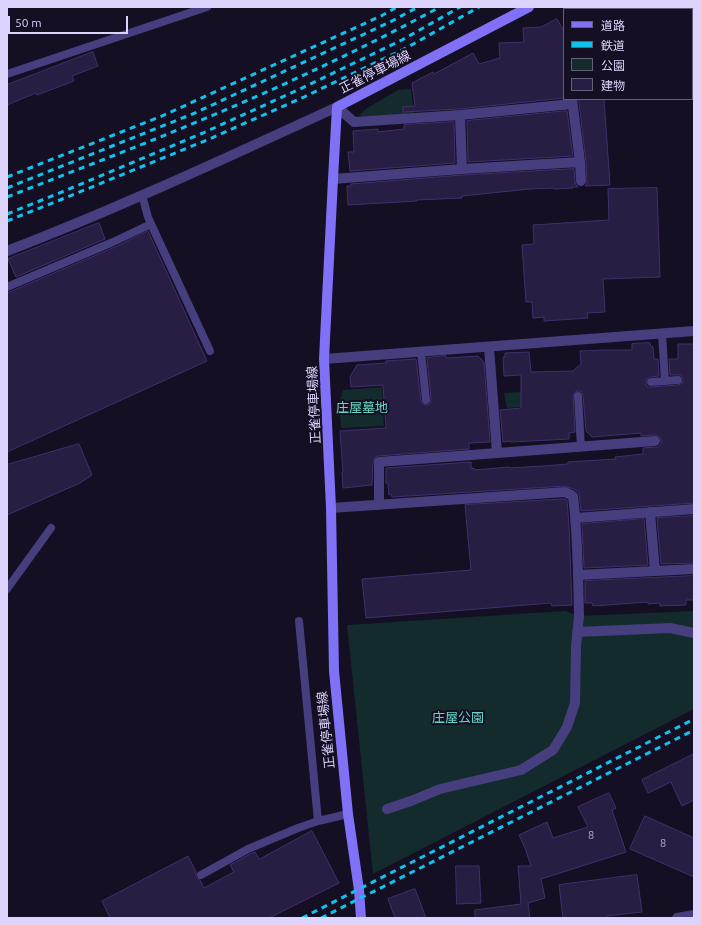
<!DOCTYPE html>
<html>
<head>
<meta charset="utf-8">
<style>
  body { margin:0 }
  #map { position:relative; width:701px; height:925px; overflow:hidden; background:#140f22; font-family:Ubuntu,"Noto Sans JP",sans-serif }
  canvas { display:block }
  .frame { position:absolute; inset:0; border:8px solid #dcd4fc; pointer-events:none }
  .legend { position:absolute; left:563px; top:8px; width:130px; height:92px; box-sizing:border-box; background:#140f22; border:1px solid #645e79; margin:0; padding:5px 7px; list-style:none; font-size:12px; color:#dcd4fc }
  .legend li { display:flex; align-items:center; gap:8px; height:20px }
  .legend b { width:20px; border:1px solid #645e79 }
  .scale { position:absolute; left:8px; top:16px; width:120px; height:18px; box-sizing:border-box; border:2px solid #dcd4fc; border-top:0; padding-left:5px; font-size:12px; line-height:14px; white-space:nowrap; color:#dcd4fc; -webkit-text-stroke:3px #140f22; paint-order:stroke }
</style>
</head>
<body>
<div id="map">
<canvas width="701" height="925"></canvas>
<div class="frame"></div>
<ul class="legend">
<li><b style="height:5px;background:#8071f6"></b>道路</li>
<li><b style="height:5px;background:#0fc3ed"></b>鉄道</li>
<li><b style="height:11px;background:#132b2c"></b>公園</li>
<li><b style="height:11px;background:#281d42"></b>建物</li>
</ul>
<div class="scale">50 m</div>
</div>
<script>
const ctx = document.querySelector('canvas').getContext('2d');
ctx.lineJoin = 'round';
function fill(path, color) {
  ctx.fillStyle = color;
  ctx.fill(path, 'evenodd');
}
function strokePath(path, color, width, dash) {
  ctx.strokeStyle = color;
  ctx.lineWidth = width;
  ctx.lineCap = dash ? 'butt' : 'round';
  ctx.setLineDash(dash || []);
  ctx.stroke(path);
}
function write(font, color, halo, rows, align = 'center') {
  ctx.font = font + ' Ubuntu,"Noto Sans JP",sans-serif';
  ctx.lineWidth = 4;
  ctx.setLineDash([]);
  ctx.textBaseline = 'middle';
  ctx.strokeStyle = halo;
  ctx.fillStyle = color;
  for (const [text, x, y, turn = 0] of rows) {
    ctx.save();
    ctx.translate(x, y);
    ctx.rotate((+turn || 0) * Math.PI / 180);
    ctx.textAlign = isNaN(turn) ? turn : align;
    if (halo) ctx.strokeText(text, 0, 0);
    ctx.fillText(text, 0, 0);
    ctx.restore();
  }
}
fill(new Path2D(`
  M411,89L414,113L363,118L359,115L367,108L398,90Z
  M382,387L384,426L341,428L339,404L343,390Z
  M570,389L571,403L507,408L504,393Z
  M565,611L579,616L694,611V709L373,874L347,625Z`), '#132b2c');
strokePath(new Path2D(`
  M686,7L689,9`), '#0f1d42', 29);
const building = new Path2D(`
  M557,19L564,31V98L459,109L403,112V107L415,106L412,83L433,72L434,74L473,53L479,64L500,58L499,43L524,42L523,28L541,27Z
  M93,52L98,66L72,76L74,81L37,95L36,93L7,105V85Z
  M579,99H604L610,185L585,186L587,184V181L586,162Z
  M567,111L573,156L468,162L467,121Z
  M454,122L455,163L350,171L348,152H354L353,131L378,129V132L404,129V125Z
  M574,169L575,182L576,185L578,187H572L573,188L554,189V188L530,189L462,196V198L417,200V201L348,205L347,186H351V184L462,175Z
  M657,188L660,277L603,279L605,312L587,313L588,318L544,321V317L533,318L532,302H526L522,245L534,244L533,225L609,220L608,189Z
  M99,223L105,239L16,277L8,259Z
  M148,231L207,361L7,452V293L115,247Z
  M650,343L651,346L653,347L654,359H658L659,376L650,377L646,379V385L648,387H651L678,385L681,384L683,382V379L681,375H670L669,359H678V344H694V503L581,511L579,493L576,490L565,486L392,497L391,494L389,495L388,483H386V468L471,462V469L474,468V470L509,467V468L543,466L568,464V462L616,459L615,457L643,454V448L658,447L661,444V440L660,437L655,435L641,436V433L592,437L586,431L583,395L581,391H578L575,392L573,396L575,432L569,433V439L511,442V441L503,442L500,410L521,408V375L504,376L503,357H505V353L529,352L531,372L573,371L581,364L580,351L604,350H632V344Z
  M446,356V358L478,356L484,362L490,442L469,443V449L378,456L375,457L373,462L372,485L343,488L342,472H343L340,431L386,428L383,385L351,387L350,377L357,365L386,363V361L416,359L421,401L422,404L426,405L430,404L431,399L427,358Z
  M79,444L92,475L80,483L7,515V465Z
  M564,499L567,500L569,526L572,605L552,606L551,603L366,618L362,579L471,570L465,505Z
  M694,516V563L661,564L657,518Z
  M644,519L648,565L584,568L582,524Z
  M694,576V600H686V605L660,606V603L648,604V602L593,606L592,603H585V581Z
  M694,754V800L682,806L671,782L648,793L642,780Z
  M609,793L616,808L612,810L626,852L541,879L545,898L528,903L530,918H475V910L521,904L518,866H531L525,848L519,835L547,822L553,838L588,827L578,807Z
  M645,816L694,838V877L630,849Z
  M312,831L339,883L269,918H110L102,901L188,856L196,872V877L200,880L204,888L234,872L230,865L250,854L255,852L259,859Z
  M456,866H479L481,903L457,904Z
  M637,875L642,912L607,916V918H563L559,885Z
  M415,889L426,918H395L388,899Z`);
fill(building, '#281d42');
strokePath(building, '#42306d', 1);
strokePath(new Path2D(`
  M7,74L207,7
  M142,195L148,217L151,224
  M7,287L113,242L151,224L210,351
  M662,334L665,381
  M421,352L426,400
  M651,382L678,380
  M578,396L581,447
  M7,589L51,528
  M318,821L348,814
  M201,875L248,849L298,828L318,821L299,621`), '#463e7e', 8);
strokePath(new Path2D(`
  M577,632L670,628L694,633
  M387,809L411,801L440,789L521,770L553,750L567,727L575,703L576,646L579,616`), '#463e7e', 10);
strokePath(new Path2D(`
  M572,99L580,162L581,181
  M460,115L462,169
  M333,179L462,169L580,162
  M7,251C119,208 228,157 337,107L354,122L460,115L572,104
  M489,347L497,453
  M324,359L694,331
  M379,505V462L655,441
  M331,508L565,492L573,496C578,536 578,576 579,616
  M650,512L655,571
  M576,518L694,509
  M578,575L694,569
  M677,918L694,915`), '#463e7e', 10);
strokePath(new Path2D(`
  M361,918L359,890L348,814L334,671L331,508L324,359L333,179L337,107L529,7`), '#8071f6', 10);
strokePath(new Path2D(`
  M7,177L162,116L381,16L397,7
  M7,188L195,113L390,22L418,7
  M7,197C71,172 135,148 199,121C281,87 362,49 440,7
  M7,214L57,194L203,133L300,89L402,40L460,7
  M7,221L60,200L207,140L304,97L408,47L479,7
  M302,918L694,719
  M321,918L694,730`), '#0fc3ed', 3, [6, 5]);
write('11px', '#afa6ce', null, [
  ["8",591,835],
  ["8",663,843]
]);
write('13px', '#dcd4fc', '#140f22', [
  ["正雀停車場線",375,72,-27],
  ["正雀停車場線",314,405,-93],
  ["正雀停車場線",326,730,-96]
]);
write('13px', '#64d8c5', '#140f22', [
  ["庄屋墓地",362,408],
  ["庄屋公園",458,718]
]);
</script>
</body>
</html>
